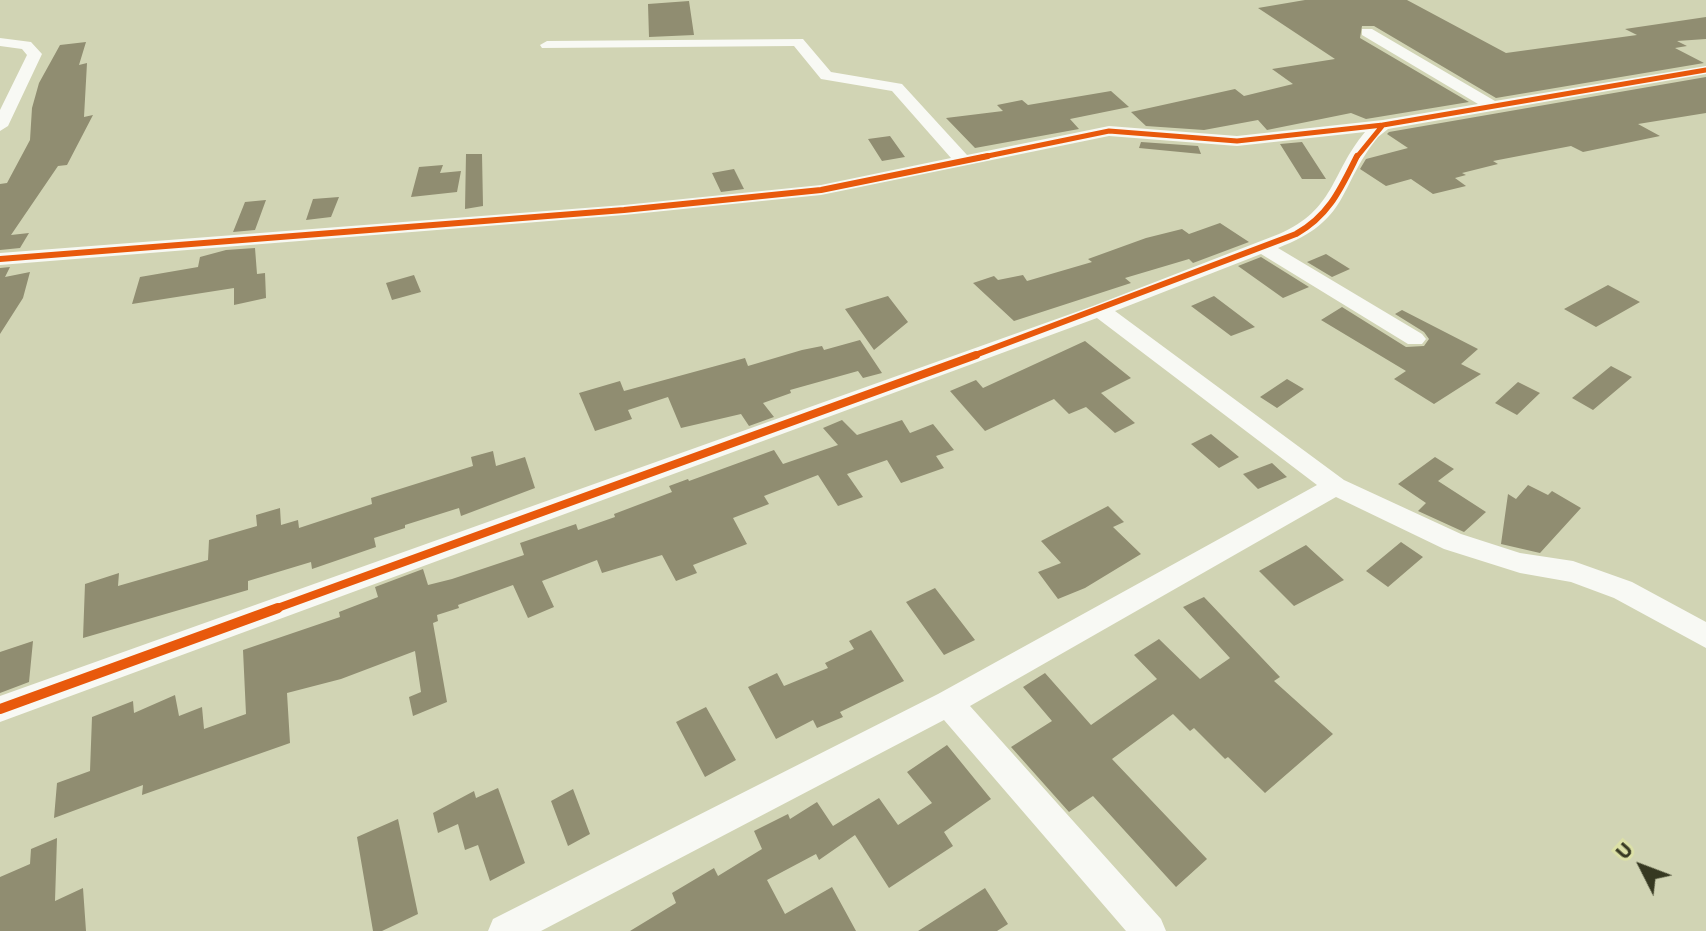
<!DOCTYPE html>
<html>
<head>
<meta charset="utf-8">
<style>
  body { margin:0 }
  #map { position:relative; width:1706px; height:931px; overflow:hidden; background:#d1d4b4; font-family:"Source Sans 3",sans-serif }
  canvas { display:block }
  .north { position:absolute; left:1602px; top:827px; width:80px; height:80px; -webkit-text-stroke:6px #dce1a7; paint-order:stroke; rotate:312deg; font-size:22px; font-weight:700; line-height:32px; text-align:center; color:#363821 }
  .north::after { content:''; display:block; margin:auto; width:28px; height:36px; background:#363821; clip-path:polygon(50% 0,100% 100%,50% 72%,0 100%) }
</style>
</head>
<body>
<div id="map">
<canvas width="1706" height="931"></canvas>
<div class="north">U</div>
</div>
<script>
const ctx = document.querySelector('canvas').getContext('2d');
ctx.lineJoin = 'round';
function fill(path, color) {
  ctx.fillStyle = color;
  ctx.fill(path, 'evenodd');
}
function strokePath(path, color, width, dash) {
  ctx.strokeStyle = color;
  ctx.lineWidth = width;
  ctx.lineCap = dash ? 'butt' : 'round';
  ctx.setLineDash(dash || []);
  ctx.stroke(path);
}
fill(new Path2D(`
  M1305,0H1407L1506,53L1637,35L1625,29L1706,17V39L1677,41L1687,46L1675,48L1704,63L1496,98L1374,26H1362L1360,38L1469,102L1366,119L1351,113L1267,130L1258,120L1204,130L1146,126L1131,112L1235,89L1244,96L1293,84L1272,69L1335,59L1258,8Z
  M689,1L694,35L649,37L648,4Z
  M86,42L79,65L87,63L84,117L93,115L67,165L58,166L11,235L29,233L20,248L0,250V184L7,183L30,140L32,108L39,83L60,45Z
  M1706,77V113L1638,124L1660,136L1583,152L1571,146L1493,161L1498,164L1462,173L1466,175L1455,178L1466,186L1433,194L1411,179L1386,186L1360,169L1366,159L1408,148L1387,134L1389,132Z
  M1111,91L1129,107L1070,119L1079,129L975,148L946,118L1003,111L997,105L1022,100L1028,105Z
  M890,136L905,157L882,161L868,139Z
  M1141,142L1198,146L1201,154L1139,148Z
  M1302,142L1326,179H1302L1280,144Z
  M466,154H482L483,206L465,209Z
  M443,165L440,173L461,171L457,192L411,197L419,167Z
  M734,169L744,189L721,192L712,173Z
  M339,197L331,217L306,220L313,199Z
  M266,200L255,230L233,232L245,202Z
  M1220,223L1249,242L1193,263L1189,259L1125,278L1131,283L1014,321L973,283L994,276L998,280L1023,275L1027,281L1092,262L1088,259L1146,238L1182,229L1189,234Z
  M255,248L257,274L265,273L266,298L234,305V288L132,304L140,277L198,267L200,257L226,250Z
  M1326,254L1350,269L1332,277L1307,262Z
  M1261,257L1309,287L1283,298L1238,266Z
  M10,267L5,277L30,272L23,298L0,334V268Z
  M414,275L421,292L392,300L386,283Z
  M1608,285L1640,302L1596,327L1564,309Z
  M888,296L908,322L874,350L845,309Z
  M1214,296L1255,327L1231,336L1191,306Z
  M1342,307L1406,347L1424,346L1429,339L1424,332L1395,314L1402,310L1478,349L1461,364L1481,374L1434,404L1394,379L1406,371L1321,320Z
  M860,340L882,373L863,378L858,371L790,390L791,393L763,403L774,417L749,426L741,414L681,428L668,397L628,410L632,419L595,431L579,393L620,381L624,391L745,358L748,366L802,350L822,346L824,350Z
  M1085,341L1131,378L1101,393L1135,423L1115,433L1086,407L1069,414L1054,399L985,431L950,391L976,380L983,388Z
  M1611,366L1632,377L1593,410L1572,398Z
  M1287,379L1304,389L1277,408L1260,397Z
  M1518,382L1540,393L1517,415L1495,403Z
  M842,420L857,435L902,420L910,433L933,424L954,450L936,456L944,468L901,483L887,460L847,474L863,497L838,506L818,475L764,496L769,504L733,518L747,544L693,565L697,573L676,581L662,555L602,573L597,560L542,581L554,607L528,618L513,585L458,605L459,608L437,615L438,621L433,623L447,702L413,716L409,697L421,692L415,651L341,679L287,693L290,743L142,795L143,785L54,818L57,783L90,771L92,717L133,701L134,713L175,695L179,716L202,707L204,729L246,714L243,650L340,617L339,612L378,597L375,587L423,569L428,585L452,579L524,555L520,543L576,524L578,530L615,517L614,514L672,492L669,486L688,479L689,481L774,450L783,464L838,445L823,428Z
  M1211,434L1239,457L1219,468L1191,444Z
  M493,451L496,466L525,457L535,488L461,516L459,508L405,525V528L374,538L376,547L312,569L311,562L248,581V590L83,638L85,584L119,573L118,586L208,560L209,540L257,526L256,515L280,508L281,525L298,520L299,528L372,504L371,498L473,466L471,457Z
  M1435,457L1454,469L1438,481L1486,512L1464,532L1418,511L1426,503L1398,484Z
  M1272,463L1287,477L1258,489L1243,474Z
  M1528,485L1548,495L1552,491L1581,508L1540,553L1501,544L1508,494L1516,499Z
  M1108,506L1124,522L1113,527L1141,554L1085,588L1058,599L1038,572L1061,563L1041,541Z
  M1401,542L1423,557L1388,587L1366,571Z
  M1306,545L1344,580L1294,606L1259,571Z
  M935,588L975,640L944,655L906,602Z
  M1204,597L1280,677L1274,681L1333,734L1265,793L1228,757L1225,759L1194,728L1190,731L1173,714L1112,759L1207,859L1176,887L1093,796L1069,812L1011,747L1052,721L1023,687L1045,673L1091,725L1157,679L1134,655L1159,639L1200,679L1230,658L1183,607Z
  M871,630L904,681L840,712L843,717L817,728L813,720L776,739L748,687L777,673L784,686L828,668L825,663L854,649L849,641Z
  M33,641L29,682L0,693V652Z
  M706,707L736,760L705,777L676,722Z
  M947,745L991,799L944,832L953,846L889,888L855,835L819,860L816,854L767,880L785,914L832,887L856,931H630L676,903L672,893L714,868L718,876L762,849L754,831L788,814L790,819L817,802L833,826L879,798L898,825L932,803L907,772Z
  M498,788L525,863L490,881L478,845L465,850L458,824L438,833L433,813L474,791L476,798Z
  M573,789L590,834L568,846L551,801Z
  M398,819L418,914L382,931H373L357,837Z
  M57,838L55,901L83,888L86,931H0V877L30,864L31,849Z
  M985,888L1008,924L997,931H918Z`), '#908d71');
fill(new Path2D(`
  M1362,29H1372L1495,101L1706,66V74L1388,129L1378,137C1337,188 1351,220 1278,248L1422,334L1426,339L1422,344H1408L1261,254L1115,311L1344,480L1461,534L1520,553L1573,561L1632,582L1706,622V648L1614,598L1571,582L1520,573L1444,549L1336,497L970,706L1161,919L1166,931H1126L944,720L541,931H488L493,919L938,694L1317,485L1097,318L0,722V696L1093,306L1279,234C1336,209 1330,174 1365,132L1237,146L1109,136L821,195L624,215L0,265V253L624,205L821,185L951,158L892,91L821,79L794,46L542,48L540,45L547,41L803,39L831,72L902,84L967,155L1109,126L1237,136L1383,120L1478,104L1362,35Z
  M0,38L31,42L42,54L8,126L0,131V110L27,55L22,49L0,46Z`), '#f8f9f4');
strokePath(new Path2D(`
  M978,158L1109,131L1237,141L1383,125
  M1356,158L1383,125L1706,70`), '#e8590c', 5);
strokePath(new Path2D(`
  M0,259L624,210L821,190L988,156
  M970,357L1296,234C1329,216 1341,188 1357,156`), '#e8590c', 6);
strokePath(new Path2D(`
  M272,610L976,355`), '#e8590c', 8);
strokePath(new Path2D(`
  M0,709L278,608`), '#e8590c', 10);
</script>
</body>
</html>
